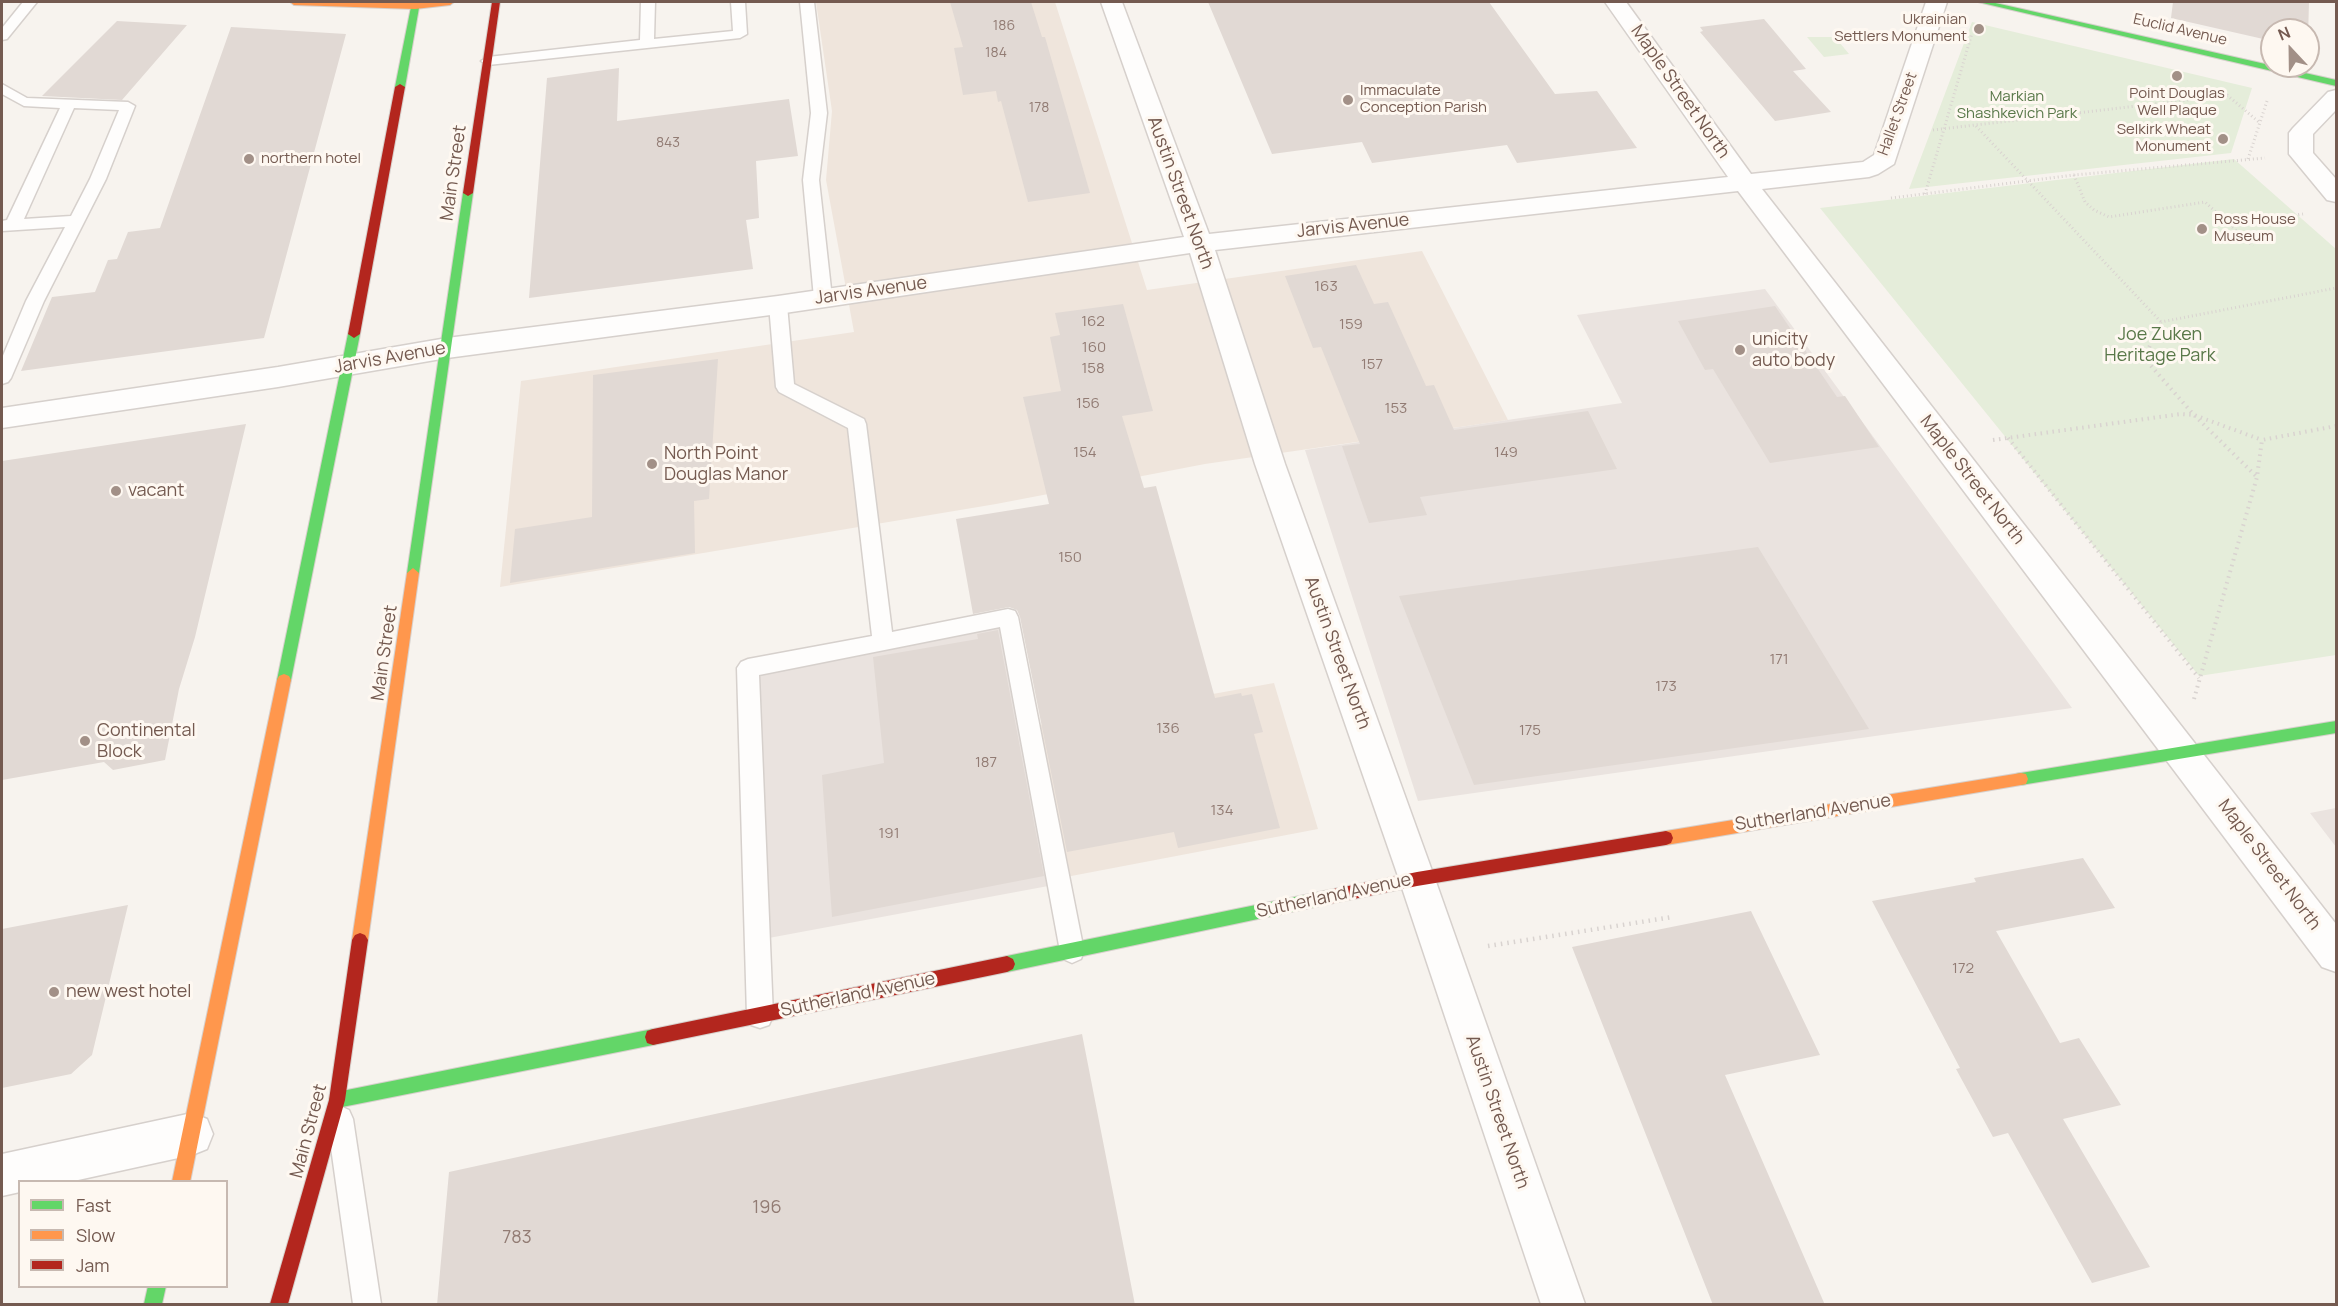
<!DOCTYPE html>
<html>
<head>
<meta charset="utf-8">
<style>
  body { margin:0 }
  #map { position:relative; width:2338px; height:1306px; overflow:hidden; background:#f7f3ee; font-family:Manrope,sans-serif }
  canvas { display:block }
  .frame { position:absolute; inset:0; border:3px solid #745a50; pointer-events:none }
  .legend { position:absolute; left:18px; top:1180px; width:210px; height:108px; box-sizing:border-box; background:#fef8f1; border:2px solid #c7b9b1; margin:0; padding:8px 10px; list-style:none; font-size:18px; color:#745a50 }
  .legend li { display:flex; align-items:center; gap:12px; height:30px }
  .legend b { width:30px; border:2px solid #c7b9b1 }
  .north { position:absolute; left:2260px; top:18px; width:60px; height:60px; box-sizing:border-box; background:#fef8f1; border:2px solid #c7b9b1; border-radius:50%; rotate:338deg; font-size:16px; font-weight:700; line-height:24px; text-align:center; color:#745a50 }
  .north::after { content:''; display:block; margin:auto; width:21px; height:27px; background:#a29087; clip-path:polygon(50% 0,100% 100%,50% 72%,0 100%) }
</style>
</head>
<body>
<div id="map">
<canvas width="2338" height="1306"></canvas>
<div class="frame"></div>
<ul class="legend">
<li><b style="height:8px;background:#63d668"></b>Fast</li>
<li><b style="height:8px;background:#ff974d"></b>Slow</li>
<li><b style="height:8px;background:#b3261e"></b>Jam</li>
</ul>
<div class="north">N</div>
</div>
<script>
const ctx = document.querySelector('canvas').getContext('2d');
ctx.lineJoin = 'round';
function fill(path, color) {
  ctx.fillStyle = color;
  ctx.fill(path, 'evenodd');
}
function strokePath(path, color, width, dash) {
  ctx.strokeStyle = color;
  ctx.lineWidth = width;
  ctx.lineCap = dash ? 'butt' : 'round';
  ctx.setLineDash(dash || []);
  ctx.stroke(path);
}
function write(font, color, halo, rows, align = 'center') {
  ctx.font = font + ' Manrope,sans-serif';
  ctx.lineWidth = 6;
  ctx.setLineDash([]);
  ctx.textBaseline = 'middle';
  ctx.strokeStyle = halo;
  ctx.fillStyle = color;
  for (const [text, x, y, turn = 0] of rows) {
    ctx.save();
    ctx.translate(x, y);
    ctx.rotate((+turn || 0) * Math.PI / 180);
    ctx.textAlign = isNaN(turn) ? turn : align;
    if (halo) ctx.strokeText(text, 0, 0);
    ctx.fillText(text, 0, 0);
    ctx.restore();
  }
}
fill(new Path2D(`
  M816,2H1055L1147,290L1422,251L1508,420L1205,464L996,504L500,587L521,381L854,332L826,180L832,111Z
  M1274,683L1318,829L1066,877L1040,725Z`), '#efe5dc');
fill(new Path2D(`
  M1765,289L2072,708L1418,801L1305,450L1622,403L1577,315Z
  M1008,617L1059,884L758,940L748,668Z
  M2336,808V847L2310,813Z`), '#eae3df');
fill(new Path2D(`
  M1972,22L2252,88L2231,153L1909,189Z
  M1807,37H1835L1849,54L1824,57Z
  M2234,159L2336,249V655L2199,676L1820,208Z`), '#e5edda');
fill(new Path2D(`
  M950,2H1031L1042,37H1045L1090,193L1028,202L1001,101L998,102L996,91L963,95L954,48L963,47Z
  M1208,2H1489L1555,94L1597,91L1637,148L1517,163L1507,145L1372,163L1362,142L1272,154Z
  M2173,2H2309L2308,38V30H2272V41L2171,18Z
  M1764,19L1806,69L1793,71L1831,112L1775,121L1700,32L1703,31L1700,27Z
  M117,21L187,25L122,100L42,96Z
  M231,27L346,34L264,338L21,371L52,297L95,292L108,260L117,259L128,232L160,228Z
  M619,68L617,121L789,99L798,156L756,161L759,218L746,220L753,269L529,298L547,78Z
  M1356,265L1374,304L1388,302L1426,386L1434,385L1454,430L1588,411L1617,469L1420,497L1427,515L1369,523L1342,446L1360,444L1321,347L1313,348L1285,276Z
  M1123,304L1153,411L1122,416L1144,488L1156,486L1215,698L1241,693L1242,696L1252,694L1263,732L1254,734L1280,828L1178,848L1174,832L1067,852L1020,617L1017,610L1009,607L973,614L956,519L1049,504L1023,397L1061,391L1050,337L1060,335L1055,313Z
  M1775,306L1837,397L1845,396L1879,447L1770,463L1713,369L1705,370L1678,321Z
  M718,359L709,499L694,501L695,553L510,583L515,529L592,517L593,375Z
  M246,424L195,637L179,689L165,760L113,770L104,762L2,780V461Z
  M1758,547L1869,729L1474,785L1399,596Z
  M998,630L1044,876L832,917L822,775L884,763L873,657L978,639L977,634Z
  M2083,858L2115,908L1996,931L2060,1043L2079,1038L2121,1105L2063,1119L2150,1267L2092,1283L2008,1133L1993,1137L1956,1069L1960,1068L1872,901L1976,882L1974,878Z
  M128,905L92,1055L71,1074L2,1088V929Z
  M1751,911L1820,1055L1725,1075L1825,1305H1713L1572,947Z
  M1082,1034L1135,1305H437L449,1172Z`), '#e1d9d4');
const lane = new Path2D(`
  M23,2H37L7,39L2,40V28Z
  M641,2H655L654,39L733,31L731,2H745L747,34L740,38L488,65L481,61L488,57L640,40Z
  M800,2H814L827,113L819,180L832,298L829,302H817L814,298L803,180L811,113Z
  M2,84L27,98L128,102L135,106L106,179L44,301L11,378L8,382L2,384V358L26,301L65,227L2,231V221L7,220L60,108L24,106L2,94ZM74,108L119,110L90,179L71,216L24,219Z
  M778,299L784,301L787,305L794,384L864,419L866,424L892,632L1008,609L1015,611L1018,617L1084,951L1081,959L1072,963L1063,959L1060,951L1000,627L759,675L773,1016L769,1025L760,1028L751,1025L747,1016L737,668L741,662L748,659L872,636L848,428L779,392L776,387L769,305L772,301Z
  M340,1106L349,1110L353,1119L381,1304H353L327,1119L331,1110Z`);
const street = new Path2D(`
  M1101,2H1122L1209,234L1728,177L1605,2H1626L1751,174L1863,162L1874,155L1926,2H1947L1894,164L1878,174L1869,177L1762,189L2336,924V972L2322,967L1738,191L1215,250L1285,464L1435,879L1585,1304H1541L1399,879L1255,464L1190,253L778,314L447,358L278,387L2,428V408L278,367L447,338L778,296L1184,237Z
  M2336,90V110L2313,134V153L2336,179V202L2327,200L2289,154V133L2293,128L2328,92Z
  M192,1113L207,1119L213,1134L207,1149L192,1155L69,1182H20V1192L2,1196V1154Z`);
const fast = new Path2D(`
  M412,2H420L405,87L400,90L395,87Z
  M1978,2H1991L2336,80V86Z
  M468,190L473,193L419,573L413,578L407,573L463,193Z
  M354,330L360,334L291,680L289,684H279L277,680L348,334Z
  M2336,721V733L2021,785L2016,784L2014,779L2016,774L2021,773Z
  M1329,890L1334,892L1337,897L1334,902L1329,904L1007,972L1001,969L999,964L1001,959L1007,956Z
  M653,1029L659,1031L661,1037L659,1043L653,1045L337,1108L331,1106L329,1100L331,1094L337,1092Z
  M148,1286H166L162,1304H144Z`);
const slow = new Path2D(`
  M290,2H454L450,5L415,9L294,5Z
  M413,568L419,573L368,940L365,945L360,947L355,945L352,940L407,573Z
  M284,674L289,676L291,680L190,1182H172L277,680L279,676Z
  M2021,773L2026,774L2028,779L2026,784L2021,785L1666,845L1661,843L1659,838L1661,833L1666,831Z`);
const jam = new Path2D(`
  M492,2H500L473,193L468,196L463,193Z
  M400,84L405,87L360,334L354,338L348,334L395,87Z
  M1666,831L1671,833L1673,838L1671,843L1666,845L1417,886L1329,904L1324,902L1321,897L1324,892L1329,890L1417,872Z
  M360,933L365,935L368,940L345,1100L288,1304H270L329,1100L352,940L355,935Z
  M1007,956L1013,959L1015,964L1013,969L1007,972L653,1045L647,1043L645,1037L647,1031L653,1029Z`);
strokePath(lane, '#d6d0cc', 3);
strokePath(street, '#d6d0cc', 3);
strokePath(fast, '#d7d0cc', 2);
strokePath(slow, '#d7d0cc', 2);
strokePath(jam, '#d7d0cc', 2);
strokePath(new Path2D(`
  M2227,95L2260,123
  M1976,126L2161,322
  M1933,130L2230,95
  M2248,159L2267,101
  M2074,175L2085,202L2094,210L2109,217L2205,202L2253,246
  M1925,194L1972,33
  M1891,198L2074,175L2265,158
  M2231,225L2303,214
  M2154,337L2161,322L2336,288`), '#d9d3d0', 3, [1, 3]);
strokePath(new Path2D(`
  M2155,335L2144,358L2194,415L2257,477
  M2008,438L2199,678
  M1993,440L2181,414L2194,415L2262,440
  M2194,699L2257,477L2262,440L2336,426`), '#d9d3d0', 4, [1.5, 4.5]);
strokePath(new Path2D(`
  M1488,946L1673,917`), '#d9d3d0', 4.5, [1.5, 5]);
fill(lane, '#fefdfc');
fill(street, '#fefdfc');
fill(fast, '#63d668');
fill(slow, '#ff974d');
fill(jam, '#b3261e');
for (const [x, y, r, color] of [
  [1979,29,6,"#a29087"],
  [2177,76,6,"#a29087"],
  [1348,100,6,"#a29087"],
  [2223,139,6,"#a29087"],
  [249,159,6,"#a29087"],
  [2202,229,6,"#a29087"],
  [1740,350,6,"#a29087"],
  [652,464,6,"#a29087"],
  [116,491,6,"#a29087"],
  [85,741,6,"#a29087"],
  [54,992,6,"#a29087"]
]) {
  const dot = new Path2D();
  dot.arc(x, y, r, 0, 2 * Math.PI);
  ctx.fillStyle = color;
  ctx.fill(dot);
  strokePath(dot, '#fef8f1', 2);
}
write('14px', '#927c74', null, [
  ["186",1004,26],
  ["184",996,53],
  ["178",1039,108],
  ["843",668,143]
]);
write('15px', '#745a50', '#fef8f1', [
  ["Ukrainian",1967,20,"right"],
  ["Settlers Monument",1967,37,"right"],
  ["Immaculate",1360,91],
  ["Conception Parish",1360,108],
  ["Point Douglas",2177,94,"center"],
  ["Well Plaque",2177,111,"center"],
  ["Selkirk Wheat",2211,130,"right"],
  ["Monument",2211,147,"right"],
  ["northern hotel",261,159],
  ["Ross House",2214,220],
  ["Museum",2214,237]
], 'left');
write('15px', '#745a50', '#fef8f1', [
  ["Euclid Avenue",2180,30,13],
  ["Hallet Street",1898,114,-70]
]);
write('15px', '#597849', '#fef8f1', [
  ["Markian",2017,97],
  ["Shashkevich Park",2017,114]
]);
write('15px', '#927c74', null, [
  ["163",1326,287],
  ["162",1093,322],
  ["159",1351,325],
  ["160",1094,348],
  ["157",1372,365],
  ["158",1093,369],
  ["156",1088,404],
  ["153",1396,409],
  ["154",1085,453],
  ["149",1506,453],
  ["150",1070,558],
  ["171",1779,660],
  ["173",1666,687],
  ["136",1168,729],
  ["175",1530,731],
  ["187",986,763],
  ["134",1222,811],
  ["191",889,834],
  ["172",1963,969]
]);
write('18px', '#745a50', '#fef8f1', [
  ["Maple Street North",1680,92,55],
  ["Main Street",454,173,-82],
  ["Austin Street North",1180,193,70],
  ["Jarvis Avenue",1353,226,-6],
  ["Jarvis Avenue",871,291,-8],
  ["Jarvis Avenue",390,358,-10],
  ["Maple Street North",1972,480,52],
  ["Main Street",385,653,-82],
  ["Austin Street North",1337,653,70],
  ["Sutherland Avenue",1813,813,-9],
  ["Maple Street North",2269,865,53],
  ["Sutherland Avenue",1334,896,-12],
  ["Sutherland Avenue",858,995,-12],
  ["Austin Street North",1497,1112,71],
  ["Main Street",309,1131,-75]
]);
write('18px', '#597849', '#fef8f1', [
  ["Joe Zuken",2160,335],
  ["Heritage Park",2160,356]
]);
write('18px', '#745a50', '#fef8f1', [
  ["unicity",1752,340],
  ["auto body",1752,361],
  ["North Point",664,454],
  ["Douglas Manor",664,475],
  ["vacant",128,491],
  ["Continental",97,731],
  ["Block",97,752],
  ["new west hotel",66,992]
], 'left');
write('18px', '#927c74', null, [
  ["196",767,1208],
  ["783",517,1238]
]);
</script>
</body>
</html>
